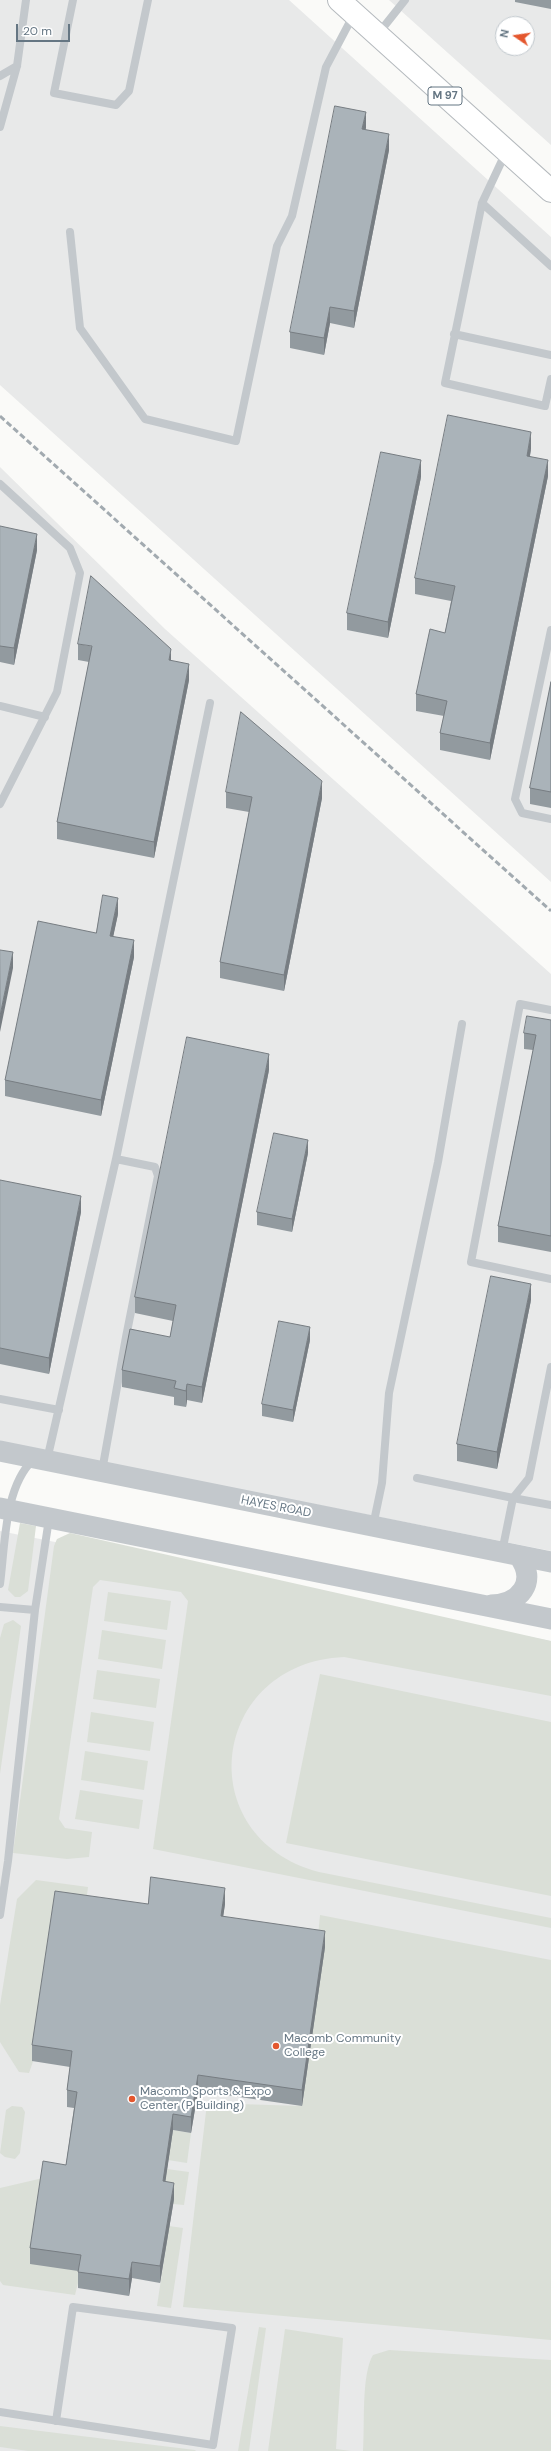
<!DOCTYPE html>
<html>
<head>
<meta charset="utf-8">
<style>
  body { margin:0 }
  #map { position:relative; width:551px; height:2451px; overflow:hidden; background:#fafaf8; font-family:"DM Sans",sans-serif }
  canvas { display:block }
  .north { position:absolute; left:495px; top:16px; width:40px; height:40px; box-sizing:border-box; background:#fff; border:1px solid #c1c8cd; border-radius:50%; rotate:283deg; font-size:11px; font-weight:700; line-height:16px; text-align:center; color:#657683 }
  .north::after { content:''; display:block; margin:auto; width:14px; height:18px; background:#e4572e; clip-path:polygon(50% 0,100% 100%,50% 72%,0 100%) }
  .scale { position:absolute; left:16px; top:24px; width:54px; height:18px; box-sizing:border-box; border:2px solid #657683; border-top:0; padding-left:5px; font-size:12px; line-height:14px; white-space:nowrap; color:#657683; -webkit-text-stroke:3px #fff; paint-order:stroke }
</style>
</head>
<body>
<div id="map">
<canvas width="551" height="2451"></canvas>
<div class="north">N</div>
<div class="scale">20 m</div>
</div>
<script>
const ctx = document.querySelector('canvas').getContext('2d');
ctx.lineJoin = 'round';
function fill(path, color) {
  ctx.fillStyle = color;
  ctx.fill(path, 'evenodd');
}
function strokePath(path, color, width, dash) {
  ctx.strokeStyle = color;
  ctx.lineWidth = width;
  ctx.lineCap = dash ? 'butt' : 'round';
  ctx.setLineDash(dash || []);
  ctx.stroke(path);
}
function write(font, color, halo, rows, align = 'center') {
  ctx.font = font + ' "DM Sans",sans-serif';
  ctx.lineWidth = 4;
  ctx.setLineDash([]);
  ctx.textBaseline = 'middle';
  ctx.strokeStyle = halo;
  ctx.fillStyle = color;
  for (const [text, x, y, turn = 0] of rows) {
    ctx.save();
    ctx.translate(x, y);
    ctx.rotate((+turn || 0) * Math.PI / 180);
    ctx.textAlign = isNaN(turn) ? turn : align;
    if (halo) ctx.strokeText(text, 0, 0);
    ctx.fillText(text, 0, 0);
    ctx.restore();
  }
}
fill(new Path2D(`
  M0,0H289L551,237V882L0,385Z
  M389,0H551V145L448,53ZM503,24H527V48H503Z
  M0,467L165,629L551,974V1551L0,1442Z
  M0,1531L551,1641V2451H0Z`), '#e8e9e9');
fill(new Path2D(`
  M20,1523L36,1526L28,1591L20,1597H15L8,1590Z
  M70,1533L551,1641V1696L344,1657C210,1663 189,1837 319,1872L551,1918V1928L153,1849L188,1601L181,1592L100,1580L93,1587L59,1819L65,1828L92,1832L89,1857L67,1859L13,1853L54,1546L57,1539Z
  M108,1592L171,1601L167,1630L104,1621Z
  M13,1620L21,1626L0,1774V1638L4,1624Z
  M102,1630L166,1640L162,1669L98,1659Z
  M97,1670L160,1679L156,1708L93,1699Z
  M320,1674L551,1722V1896L286,1843Z
  M91,1712L154,1722L150,1751L87,1742Z
  M85,1751L148,1761L144,1790L81,1780Z
  M80,1790L143,1800L139,1829L75,1819Z
  M36,1880L88,1887L85,1911L29,2073L19,2072L0,2042V2005L17,1899Z
  M320,1915L551,1960V2340L183,2307L207,2103L302,2106Z
  M12,2106L22,2107L25,2112L20,2153L15,2159L5,2157L0,2153L6,2110Z
  M173,2130L191,2133L187,2163L168,2160Z
  M167,2169L189,2172L184,2205L173,2204L163,2198Z
  M43,2178L81,2271L75,2295L3,2285L0,2281V2188Z
  M169,2226L183,2228L171,2308L157,2306Z
  M259,2327L266,2328L249,2451H238Z
  M285,2329L343,2338L336,2449L351,2451H268Z
  M389,2350L551,2360V2451H363C365,2426 361,2375 373,2355Z
  M0,2426L195,2450L196,2451H28L0,2447Z`), '#dadfd7');
const primary = new Path2D(`
  M339,0L551,191`);
strokePath(primary, '#b5babe', 24);
strokePath(new Path2D(`
  M73,0L54,93L116,105L129,91L148,0
  M378,34L405,0
  M0,76L17,66
  M0,127L17,66L26,0
  M506,152L482,203L445,383L545,406L551,379
  M482,203L551,266
  M70,232L80,328L145,419L236,441L277,246L292,216L326,67L354,14
  M454,334L551,355
  M0,484L70,548L80,573L57,692L0,804
  M551,630L515,799L522,813L551,819
  M0,706L45,717
  M551,1010L520,1004L471,1262L551,1279
  M0,1399L59,1410
  M47,1460L116,1159L210,703
  M102,1471L126,1337L158,1176L155,1167L116,1159
  M417,1478L513,1498L529,1478L551,1367
  M373,1526L382,1483L389,1393L438,1162L462,1024
  M502,1552L513,1498L551,1505
  M0,1584C5,1547 4,1487 33,1460
  M0,1607L35,1610
  M0,1915L8,1861L35,1610L49,1519
  M0,2412L213,2445L232,2328L73,2307L56,2421`), '#c3c8cc', 8);
strokePath(new Path2D(`
  M0,1451L551,1562
  M0,1508L551,1619
  M491,1605C520,1604 538,1582 519,1556`), '#c3c8cc', 21);
strokePath(primary, '#fff', 22);
strokePath(new Path2D(`
  M0,416L551,911`), '#a2aab0', 3, [6, 3]);
fill(new Path2D(`
  M515,0H551V9L515,2Z
  M366,128L365,129L389,150L354,328L330,323L324,355L290,348V332Z
  M531,449L530,456L548,476L490,760L440,750V733L444,716L416,711V694L445,633L451,601L415,594V578Z
  M421,477L388,638L347,630V613Z
  M0,526L37,550L14,665L0,662Z
  M78,644L171,660L189,680L154,858L57,839V822L89,662L78,660Z
  M551,682V808L530,804V788Z
  M226,792L322,798L284,991L220,978V962L249,812L226,808Z
  M118,914L113,936L134,957L101,1116L5,1096V1080L96,933Z
  M551,1020V1252L498,1242V1226L533,1050L524,1049V1033Z
  M269,1070L202,1403L187,1400L186,1407L174,1405V1397L122,1387V1370L170,1337L173,1321L135,1313V1297Z
  M308,1153L292,1232L257,1225V1212Z
  M0,1180L81,1212L49,1374L0,1364Z
  M531,1300L497,1469L457,1461V1444Z
  M310,1340L293,1422L262,1416V1404Z
  M148,1904H225L223,1916L325,1947L302,2106L198,2091L191,2133L173,2130L165,2182L174,2199L160,2283L132,2278L129,2296L78,2288V2271L30,2264V2248L66,2165L74,2108L67,2107V2090L70,2067L32,2061V2045Z`), '#929a9f');
fill(new Path2D(`
  M366,112V128L362,145V129Z
  M389,134V150L354,328V311Z
  M330,307V323L324,355V338Z
  M531,432V449L527,472V456Z
  M421,460V477L388,638V622Z
  M548,460V476L490,760V743Z
  M37,534V550L14,665V648Z
  M171,649V665L169,660Z
  M189,664V680L154,858V842Z
  M322,781V798L284,991V975Z
  M118,898V914L110,952V936Z
  M134,940V957L101,1116V1100Z
  M13,952V968L0,1032V1016Z
  M269,1054V1070L202,1403V1387Z
  M308,1140V1153L292,1232V1219Z
  M81,1196V1212L49,1374V1358Z
  M531,1284V1300L497,1469V1452Z
  M310,1327V1340L293,1422V1410Z
  M187,1384V1400L186,1407V1391Z
  M225,1888V1904L221,1932V1916Z
  M325,1931V1947L302,2106V2090Z
  M198,2075V2091L191,2133V2117Z
  M173,2114V2130L163,2198V2181Z
  M174,2183V2199L160,2283V2266Z
  M132,2262V2278L129,2296V2279Z`), '#777d82');
const building = new Path2D(`
  M335,106L366,112L362,129L389,134L354,311L330,307L324,338L290,332Z
  M448,415L531,432L527,456L548,460L490,743L440,733L447,701L416,694L430,629L445,633L455,586L415,578Z
  M381,452L421,460L388,622L347,613Z
  M0,526L37,534L14,648L0,646Z
  M91,576L171,649L169,660L189,664L154,842L57,822L92,646L78,644Z
  M551,682V792L530,788Z
  M241,712L322,781L284,975L220,962L252,797L226,792Z
  M103,895L118,898L110,936L134,940L101,1100L5,1080L38,921L96,933Z
  M0,950L13,952L0,1016Z
  M527,1016L551,1020V1236L498,1226L536,1035L524,1033Z
  M187,1037L269,1054L202,1387L187,1384L186,1391L174,1388L176,1381L122,1370L130,1329L170,1337L176,1305L135,1297Z
  M274,1133L308,1140L292,1219L257,1212Z
  M0,1180L81,1196L49,1358L0,1348Z
  M491,1276L531,1284L497,1452L457,1444Z
  M279,1321L310,1327L293,1410L262,1404Z
  M151,1877L225,1888L221,1916L325,1931L302,2090L198,2075L191,2117L173,2114L163,2181L174,2183L160,2266L132,2262L129,2279L78,2272L81,2255L30,2248L43,2161L66,2165L77,2092L67,2090L72,2051L32,2045L55,1891L148,1904Z`);
fill(building, '#aab3b9');
strokePath(building, '#777d82', 1);
for (const [x, y, r, color] of [
  [276,2046,4,"#e4572e"],
  [132,2099,4,"#e4572e"]
]) {
  const dot = new Path2D();
  dot.arc(x, y, r, 0, 2 * Math.PI);
  ctx.fillStyle = color;
  ctx.fill(dot);
  strokePath(dot, '#fff', 1.5);
}
for (const [x, y, w] of [
  [445,96,34]
]) {
  const box = new Path2D();
  box.roundRect(x - w / 2, y - 9, w, 18, 3);
  ctx.fillStyle = '#fff';
  ctx.fill(box);
  strokePath(box, '#657683', 1);
}
write('bold 11px', '#657683', null, [
  ["M 97",445,96]
]);
write('12px', '#657683', '#fff', [
  ["HAYES ROAD",276,1507,11]
]);
write('12px', '#657683', '#fff', [
  ["Macomb Community",284,2039],
  ["College",284,2053],
  ["Macomb Sports & Expo",140,2092],
  ["Center (P Building)",140,2106]
], 'left');
</script>
</body>
</html>
